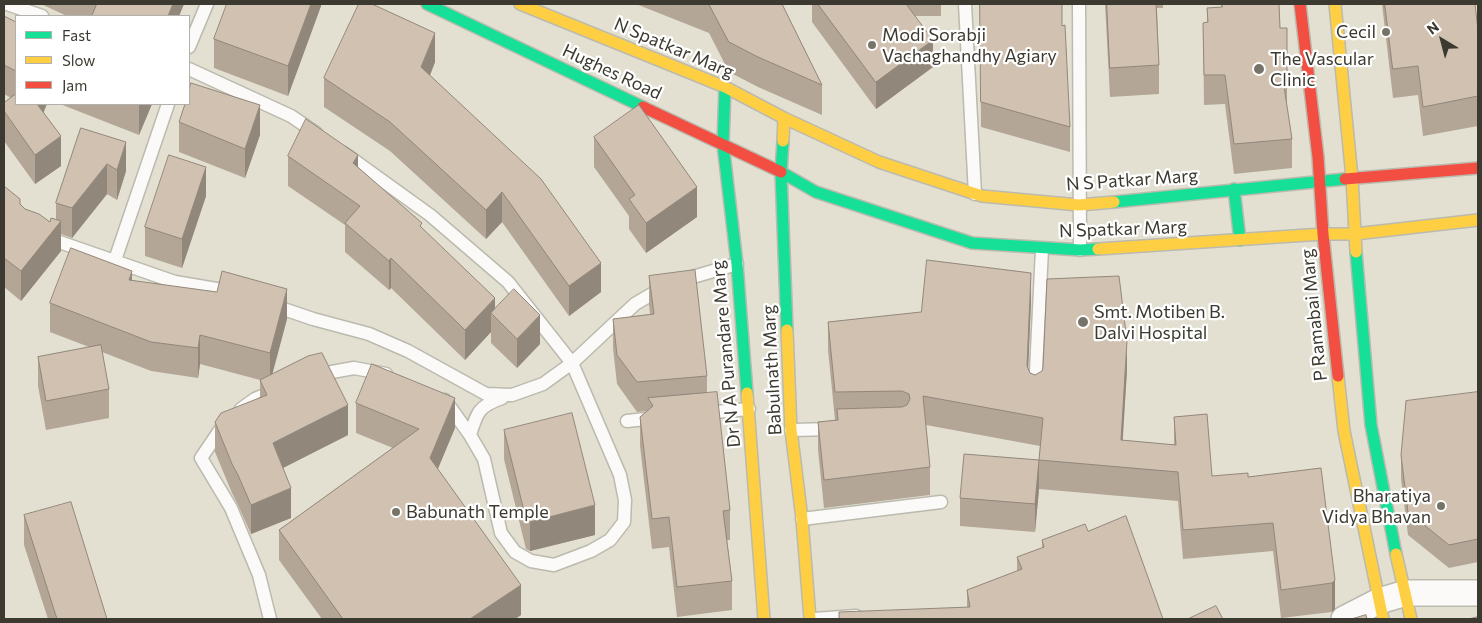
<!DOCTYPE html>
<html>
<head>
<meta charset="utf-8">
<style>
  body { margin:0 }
  #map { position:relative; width:1482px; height:623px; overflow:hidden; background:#e3e0d2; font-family:Commissioner,sans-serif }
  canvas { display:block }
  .frame { position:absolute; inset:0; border:5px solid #3c3a30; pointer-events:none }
  .legend { position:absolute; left:15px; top:15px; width:175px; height:90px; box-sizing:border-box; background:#fff; border:1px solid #b1b0ac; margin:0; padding:6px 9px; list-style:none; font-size:15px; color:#3c3a30 }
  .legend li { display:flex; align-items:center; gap:10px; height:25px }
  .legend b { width:25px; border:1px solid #b1b0ac }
  .north { position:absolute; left:1417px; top:15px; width:50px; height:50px; -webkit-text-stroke:4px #fff; paint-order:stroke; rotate:323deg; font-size:14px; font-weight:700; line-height:20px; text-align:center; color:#3c3a30 }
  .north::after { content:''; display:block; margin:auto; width:18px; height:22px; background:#3c3a30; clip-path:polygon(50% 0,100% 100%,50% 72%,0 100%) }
</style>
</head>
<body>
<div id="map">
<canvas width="1482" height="623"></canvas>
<div class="frame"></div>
<ul class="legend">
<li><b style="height:6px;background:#16e098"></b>Fast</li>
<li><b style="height:6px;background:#ffcf43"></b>Slow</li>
<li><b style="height:6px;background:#f24e42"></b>Jam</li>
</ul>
<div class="north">N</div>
</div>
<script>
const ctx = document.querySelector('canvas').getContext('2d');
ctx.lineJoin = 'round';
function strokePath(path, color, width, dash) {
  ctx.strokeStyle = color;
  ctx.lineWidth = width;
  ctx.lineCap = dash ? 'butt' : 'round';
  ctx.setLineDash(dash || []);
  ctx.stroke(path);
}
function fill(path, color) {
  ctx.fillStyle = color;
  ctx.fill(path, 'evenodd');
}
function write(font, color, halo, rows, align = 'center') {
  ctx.font = font + ' Commissioner,sans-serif';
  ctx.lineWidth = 4.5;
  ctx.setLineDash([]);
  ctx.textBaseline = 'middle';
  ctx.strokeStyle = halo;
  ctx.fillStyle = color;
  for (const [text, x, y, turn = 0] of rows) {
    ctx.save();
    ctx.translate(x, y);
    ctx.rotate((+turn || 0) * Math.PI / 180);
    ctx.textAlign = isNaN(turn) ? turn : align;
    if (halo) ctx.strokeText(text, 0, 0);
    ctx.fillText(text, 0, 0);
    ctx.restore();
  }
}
const lane = new Path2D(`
  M7,4L42,16
  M965,4L975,194
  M1079,4L1080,250
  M189,47L207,4
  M189,69L291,116L316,133
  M344,153L430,215L508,282L572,363L620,475L625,500L624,522L610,540L591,551L554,565L531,561L515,552L501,533L484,459L470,435L445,400
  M45,237L175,282L234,292
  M115,260L168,104
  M272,305L313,319L369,334L408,351L486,394L512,395L543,384L572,363L635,304L669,284L737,264
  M315,375L354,368L386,374
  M1035,391L1042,249
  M241,409L255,399L276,390
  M704,413L749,409
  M627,421L656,418
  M224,424L201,458L231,508L259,575L270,619
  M791,430L834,429
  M470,435C477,412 479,406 502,398
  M802,519L941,502
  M814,619L856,616`);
const street = new Path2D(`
  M1344,619L1379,601L1406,593H1478`);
const fast = new Path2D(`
  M427,4L643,107
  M725,87L723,144L737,264L747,393
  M783,141L781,172L787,330
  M781,172L816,192L972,243L1080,250L1098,249
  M1234,189L1240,240
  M1114,202L1345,179
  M1356,252L1371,425L1396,554`);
const slow = new Path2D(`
  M520,4L725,87L784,118L783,141
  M1335,4L1352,178L1356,252
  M784,118L879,162L982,196L1079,205L1114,202
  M1098,249L1323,234H1355L1478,220
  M787,330L791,430L802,519L810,619
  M1338,376L1344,431L1383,619
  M747,393L764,619
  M1396,554L1411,619`);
const jam = new Path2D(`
  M1300,4L1318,157L1323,234L1338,376
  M643,107L781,172
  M1345,179L1478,168`);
strokePath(lane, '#bbbaae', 15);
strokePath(street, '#bbbaae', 28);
strokePath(fast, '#bbbaae', 14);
strokePath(slow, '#bbbaae', 14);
strokePath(jam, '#bbbaae', 14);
strokePath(lane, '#fbfaf8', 12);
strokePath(street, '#fbfaf8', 25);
strokePath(fast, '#16e098', 11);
strokePath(slow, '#ffcf43', 11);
strokePath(jam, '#f24e42', 11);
fill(new Path2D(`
  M41,4H184L179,16H67Z
  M321,4V6L288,96L214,68V39Z
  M636,4H782L822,85V115L758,87L729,72L709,33Z
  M812,4H941V16H915L933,67L876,109L812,22Z
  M980,4L1062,26L1070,127V152L981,127Z
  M1105,4H1163V8H1157L1159,65V94L1110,97Z
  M1221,4H1279L1280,28L1287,73V102H1286L1292,139V168L1234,174L1225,104L1204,105L1203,23L1207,22V8L1221,7Z
  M1382,4H1475L1478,30V126L1423,136L1418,95L1393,98Z
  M4,16L16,22V104L44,112L61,166L35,184L4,141V103L11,98L4,94Z
  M435,62L430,76L601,292L569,316L502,222L486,239L390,151L324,107V78Z
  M60,104H152L139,135Z
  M179,122L260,135L245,178L179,152Z
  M81,128L126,171L117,200L107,194L72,238L61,234V251L21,301L4,287V186L25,209L50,222L56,220V203Z
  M594,137L697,217L646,253L629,229V216L594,167Z
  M288,156L358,167L422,228L495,309L540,344L517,368L491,343V332L465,360L391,288L389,290L345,252V225L288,186Z
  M206,196L182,268L145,256V227Z
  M649,276L707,376V393L730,510V540H727L732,581V610L677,617L669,547L652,549L640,446V417L647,411L637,412L617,384L613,348V319L650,314L649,305Z
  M132,280L287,319L272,373L348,435L283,468L291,518L251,534L238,505L232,493L215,452V422L260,397V380L200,364L198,378L151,371L102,352L109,389V418L46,430L38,386V357L89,347L50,332V303Z
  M1031,302L1028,369L1030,373L1035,375L1127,370L1122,441L1174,445V417L1212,476L1248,477L1321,468L1335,609L1332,612L1281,618L1273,551L1183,559L1178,501L1039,489L1035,532L960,526V498L1039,460L1040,446L926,425L930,467V495L824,508L818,450V422L835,420L828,350V322Z
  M1478,392V562L1449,568L1408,535L1401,479V455Z
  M356,403L455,428L437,469L521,615L515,619H322L279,560V530L393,448L356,433Z
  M504,430L595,535L530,551L526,549L504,459Z
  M24,515L107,619H48L24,545Z
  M1088,531L1163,619L967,607V590L1017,571V557L1042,548V540Z`), '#b3a697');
fill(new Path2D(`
  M173,4H184L179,16H168Z
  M311,4H321V6L288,96V66Z
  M435,33V62L421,97V67Z
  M933,40V67L876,109V82Z
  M36,104H47L36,131Z
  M140,104H152L139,135V106Z
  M260,105V135L245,178V149Z
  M61,136V166L35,184V155Z
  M126,142V171L117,200V170Z
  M358,155V184L353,163Z
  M107,164V194L72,238V208Z
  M206,167V196L182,268V239Z
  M697,187V217L646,253V223Z
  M502,192V222L486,239V210Z
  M61,221V251L21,301V271Z
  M391,258V288L389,290V261Z
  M601,263V292L569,316V286Z
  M132,271V301L129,280Z
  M1031,273V302L1027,395V366Z
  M287,289V319L270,383V353Z
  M495,298V317L491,313V332L465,360V330Z
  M540,315V344L517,368V339Z
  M200,335V364L198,378V348Z
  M1127,341V370L1121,469V440Z
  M455,398V428L430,488V458Z
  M348,405V435L273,473V443Z
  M1039,460V489L1035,532V504Z
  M291,488V518L251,534V505Z
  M595,505V535L530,551V522Z
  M1335,580V609L1332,612V583Z
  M521,585V615L515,619H470Z`), '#92877b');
const building = new Path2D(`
  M97,4H173L168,16H92Z
  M227,4H311L288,66L214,39Z
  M359,4H372L435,33L421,67L541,179L601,263L569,286L502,192L486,210L390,122L324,78Z
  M709,4H782L822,85L758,57L729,42Z
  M818,4H906L933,40L876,82Z
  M980,4H1062V26L1065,25L1070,127L981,102Z
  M1107,4H1156L1159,65L1110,68Z
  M1222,4H1279L1280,28H1287V73H1282L1292,139L1234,144L1225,75H1204L1203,23L1208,22L1207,8L1222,7Z
  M1385,4H1475L1478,30V96L1423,107L1418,66L1393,69Z
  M4,16L16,22V71L4,65Z
  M191,83L260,105L245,149L179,122L185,104H189V91Z
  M16,94V104H37L61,136L35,155L4,111V103Z
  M639,105L697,187L646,223L629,199L635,195L594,137Z
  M306,119L358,155L353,163L422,223L420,226L495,298L465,330L391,258L389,261L345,223L360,206L288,156Z
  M81,128L126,142L117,170L107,164L72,208L56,203Z
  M169,155L206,167L182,239L145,227Z
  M4,186L20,199V204L25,209L39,214L50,222L51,218L61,221L21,271L4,258Z
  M71,248L132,271L129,280L217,292L222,271L287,289L270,353L200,335L198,348L151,342L50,303Z
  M927,260L1031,273L1027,366L1030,373L1035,375L1042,371L1043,367L1047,279L1119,276L1127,341L1121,440L1176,445L1174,417L1207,414L1212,476L1248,473V477L1321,468L1335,580L1332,583L1281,590L1273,523L1183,530L1178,472L1039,460L1035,504L960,498L964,454L1039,460L1043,418L923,396L930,467L824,480L818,422L838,420L837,409L902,407L907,405L910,399L909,394L902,391L835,392L828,322L921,312Z
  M695,270L707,376L637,382L617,355L613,319L654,314L649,276Z
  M514,289L540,315L517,339L491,313Z
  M101,345L109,389L46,401L38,357Z
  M322,353L348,405L273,443L291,488L251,505L238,475L232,464L215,422L221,413L267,395L260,380L308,356Z
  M372,364L455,398L430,458L521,585L470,619H343L279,530L419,429L356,403Z
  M717,392L730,510L723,511L732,581L677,587L669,517L652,519L640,417L653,406L648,398Z
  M1478,392V539L1449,545L1408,512L1401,455L1406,401Z
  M572,413L595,505L530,522L526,519L504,430Z
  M71,502L107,619H57L24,515Z
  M1126,516L1163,619H839V612L970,607L967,590L1022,569L1017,557L1044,547L1042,540L1085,524L1088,531Z
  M1216,606L1223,619H1188Z
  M1366,615L1367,619H1352Z
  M1478,617V619H1469Z`);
fill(building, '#d0c1b0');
strokePath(building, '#92877b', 1);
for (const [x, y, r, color] of [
  [1386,32,5,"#767469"],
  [872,45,5,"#767469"],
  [1259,69,6,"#767469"],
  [1083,322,6,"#767469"],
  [1441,506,5,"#767469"],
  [396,512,5,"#767469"]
]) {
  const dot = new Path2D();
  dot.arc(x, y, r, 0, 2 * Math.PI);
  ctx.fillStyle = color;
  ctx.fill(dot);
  strokePath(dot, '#fff', 2);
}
write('18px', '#3c3a30', '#fff', [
  ["Cecil",1376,32,"right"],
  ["Modi Sorabji",882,35],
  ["Vachaghandhy Agiary",882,56],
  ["The Vascular",1270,59],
  ["Clinic",1270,80],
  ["Smt. Motiben B.",1094,312],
  ["Dalvi Hospital",1094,333],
  ["Bharatiya",1431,496,"right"],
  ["Vidya Bhavan",1431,517,"right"],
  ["Babunath Temple",406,512]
], 'left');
write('18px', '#3c3a30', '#fff', [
  ["N Spatkar Marg",674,48,23],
  ["Hughes Road",612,72,25],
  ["N S Patkar Marg",1132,180,-4],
  ["N Spatkar Marg",1123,229,-2],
  ["P Ramabai Marg",1314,315,-96],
  ["Dr N A Purandare Marg",726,354,-95],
  ["Babulnath Marg",772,370,-93]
]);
</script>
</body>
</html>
